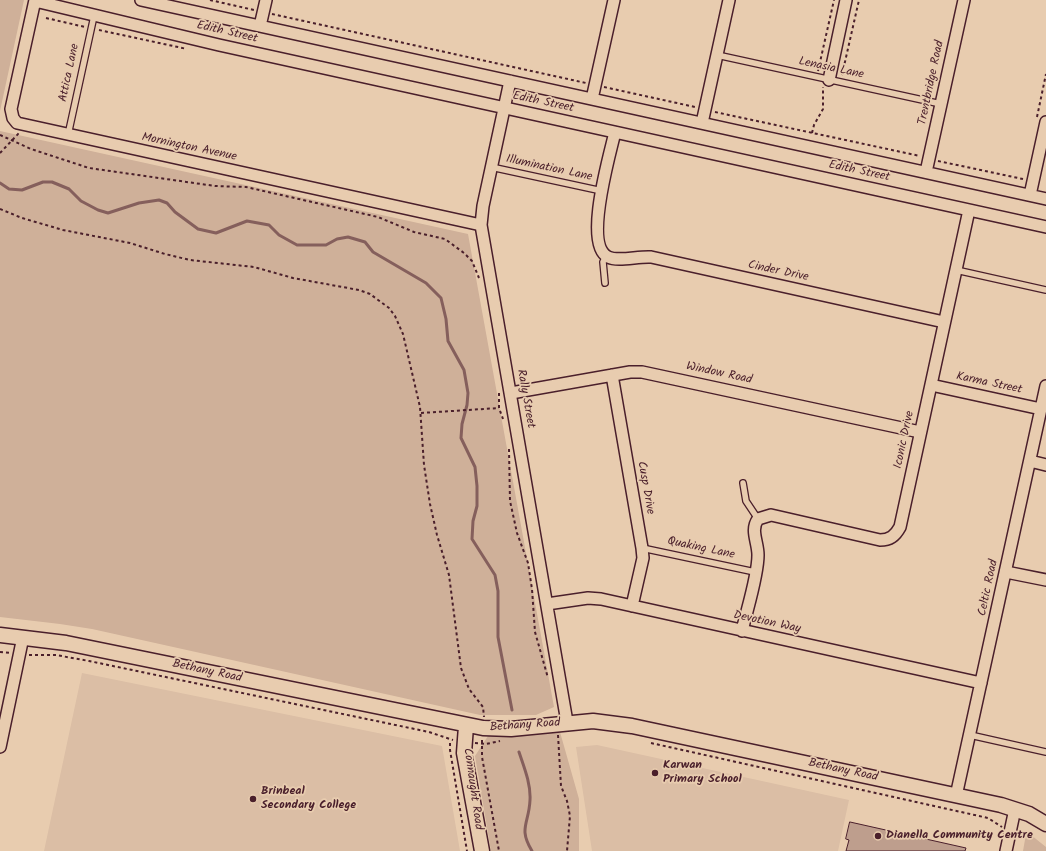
<!DOCTYPE html>
<html>
<head>
<meta charset="utf-8">
<style>
  body { margin:0 }
  canvas { display:block; background:#e8ccaf }
</style>
</head>
<body>
<canvas width="1046" height="851"></canvas>
<script>
const ctx = document.querySelector('canvas').getContext('2d');
ctx.lineJoin = 'round';
function fill(path, color) {
  ctx.fillStyle = color;
  ctx.fill(path, 'evenodd');
}
function strokePath(path, color, width, dash) {
  ctx.strokeStyle = color;
  ctx.lineWidth = width;
  ctx.lineCap = dash ? 'butt' : 'round';
  ctx.setLineDash(dash || []);
  ctx.stroke(path);
}
function write(font, color, halo, rows, align = 'center') {
  ctx.font = font + ' Kalam,sans-serif';
  ctx.lineWidth = 3.5;
  ctx.setLineDash([]);
  ctx.textBaseline = 'middle';
  ctx.strokeStyle = halo;
  ctx.fillStyle = color;
  for (const [text, x, y, turn = 0] of rows) {
    ctx.save();
    ctx.translate(x, y);
    ctx.rotate((+turn || 0) * Math.PI / 180);
    ctx.textAlign = isNaN(turn) ? turn : align;
    if (halo) ctx.strokeText(text, 0, 0);
    ctx.fillText(text, 0, 0);
    ctx.restore();
  }
}
fill(new Path2D(`
  M82,673L442,746L460,851H44Z
  M597,745L849,800L838,851H592L576,747Z`), '#dbbea5');
fill(new Path2D(`
  M0,0H24L0,111Z
  M0,131L468,234L554,707L536,715H480L92,629L60,624L0,617Z
  M560,732L579,799V851H491L475,756L488,736Z
  M1026,834L1031,835L1046,847V851H1023Z`), '#cfb099');
strokePath(new Path2D(`
  M0,183L9,189L22,190L43,182H52L69,189L81,201L98,210L108,213L139,203L159,200L167,203L175,212L198,229L216,233L247,221L269,225L279,235L297,245H326L337,239L348,237L365,242L373,252L426,283L441,298L446,319L448,341L464,370L468,393L467,405L462,424L461,438L475,467L477,486V506L473,521L472,539L495,575L498,591V637L512,710
  M519,752C524,767 531,784 530,800C529,824 518,828 532,851`), '#855f5c', 3);
const building = new Path2D(`
  M850,822L966,848L965,851H846L849,840L846,839Z`);
fill(building, '#be9e8d');
strokePath(building, '#4a1f2b', 1);
const service = new Path2D(`
  M717,55L941,104
  M68,135L94,16
  M491,167L602,191
  M956,270L1046,290
  M605,283L603,262L606,256
  M743,483L746,501L758,519
  M642,548L755,572
  M970,735L1046,752`);
const minor = new Path2D(`
  M35,0L11,109L13,118L17,123L481,225
  M141,0L1046,199
  M35,1L219,45L1046,227
  M260,26L266,0
  M829,80L846,0
  M510,81L483,206L481,225L567,722
  M592,99L614,0
  M702,123L729,0
  M615,132C610,154 583,245 608,257C618,262 638,256 651,257L944,322
  M926,172L964,0
  M1030,195L1046,122
  M612,375L642,548L643,558L632,606
  M931,385L1041,409
  M511,393L630,372H642L920,432
  M1030,461L1046,465
  M1006,572L1046,580
  M547,604L588,598L601,599L981,683
  M742,631C747,609 758,576 758,555C758,542 750,530 758,519L771,515L880,540C890,540 895,536 900,527L969,210
  M0,747L23,637
  M956,796L1046,386
  M1006,851L1015,809`);
const tertiary = new Path2D(`
  M0,635L66,643L483,728L511,729L593,721L632,726L1001,805L1029,814L1046,824
  M466,726L464,753L482,851`);
strokePath(service, '#4a1f2b', 8);
strokePath(minor, '#4a1f2b', 14);
strokePath(tertiary, '#4a1f2b', 17);
strokePath(new Path2D(`
  M210,0L254,10
  M272,14L586,83
  M46,18L85,27
  M99,30L187,49
  M818,71L834,0
  M842,75L859,0
  M604,87L695,107
  M715,112L920,156
  M1037,117L1046,74
  M812,133L814,125L823,109V87
  M0,135L31,149L89,168L215,186L246,187L378,217L414,232L445,239L464,253L472,261L479,278
  M0,153L19,133
  M938,161L1023,179
  M0,209L22,218L63,230L130,243L165,254L190,260L254,267L293,278L359,290L370,294L389,308L395,316L403,334L420,407L424,465L430,504L437,535L449,575L461,668L469,689L483,707L484,717
  M499,393V408L503,419
  M421,413L499,408
  M509,449L510,501L517,533L528,563L532,589L535,632L548,678
  M0,652L11,653
  M29,655H56L89,661L429,732L453,740
  M558,735L561,786L567,801L570,816L567,851
  M482,740V757L499,851
  M450,743V750L467,851
  M475,743L486,744L500,741
  M651,743L988,818L1002,827`), '#4a1f2b', 2, [3, 3]);
strokePath(service, '#e8ccaf', 5.5);
strokePath(minor, '#e8ccaf', 11);
strokePath(tertiary, '#e8ccaf', 14);
for (const [x, y, r, color] of [
  [655,773,4,"#4a1f2b"],
  [253,799,4,"#4a1f2b"],
  [878,836,4,"#4a1f2b"]
]) {
  const dot = new Path2D();
  dot.arc(x, y, r, 0, 2 * Math.PI);
  ctx.fillStyle = color;
  ctx.fill(dot);
  strokePath(dot, '#e8ccaf', 1.5);
}
write('12px', '#4a1f2b', '#e8ccaf', [
  ["Edith Street",227,33,13],
  ["Lenasia Lane",831,69,12],
  ["Attica Lane",70,73,-78],
  ["Trentbridge Road",932,83,-78],
  ["Edith Street",543,103,12],
  ["Mornington Avenue",189,148,12],
  ["Illumination Lane",549,169,12],
  ["Edith Street",859,172,12],
  ["Cinder Drive",778,272,12],
  ["Window Road",719,374,12],
  ["Karma Street",989,384,12],
  ["Rally Street",525,399,80],
  ["Iconic Drive",905,440,-78],
  ["Cusp Drive",645,488,80],
  ["Quaking Lane",701,549,12],
  ["Celtic Road",989,588,-78],
  ["Devotion Way",767,623,12],
  ["Bethany Road",207,672,12],
  ["Bethany Road",525,726,-4],
  ["Bethany Road",843,771,12],
  ["Connaught Road",472,789,82]
]);
write('bold 12px', '#4a1f2b', '#e8ccaf', [
  ["Karwan",663,766],
  ["Primary School",663,780],
  ["Brinbeal",261,792],
  ["Secondary College",261,806],
  ["Dianella Community Centre",886,836]
], 'left');
</script>
</body>
</html>
